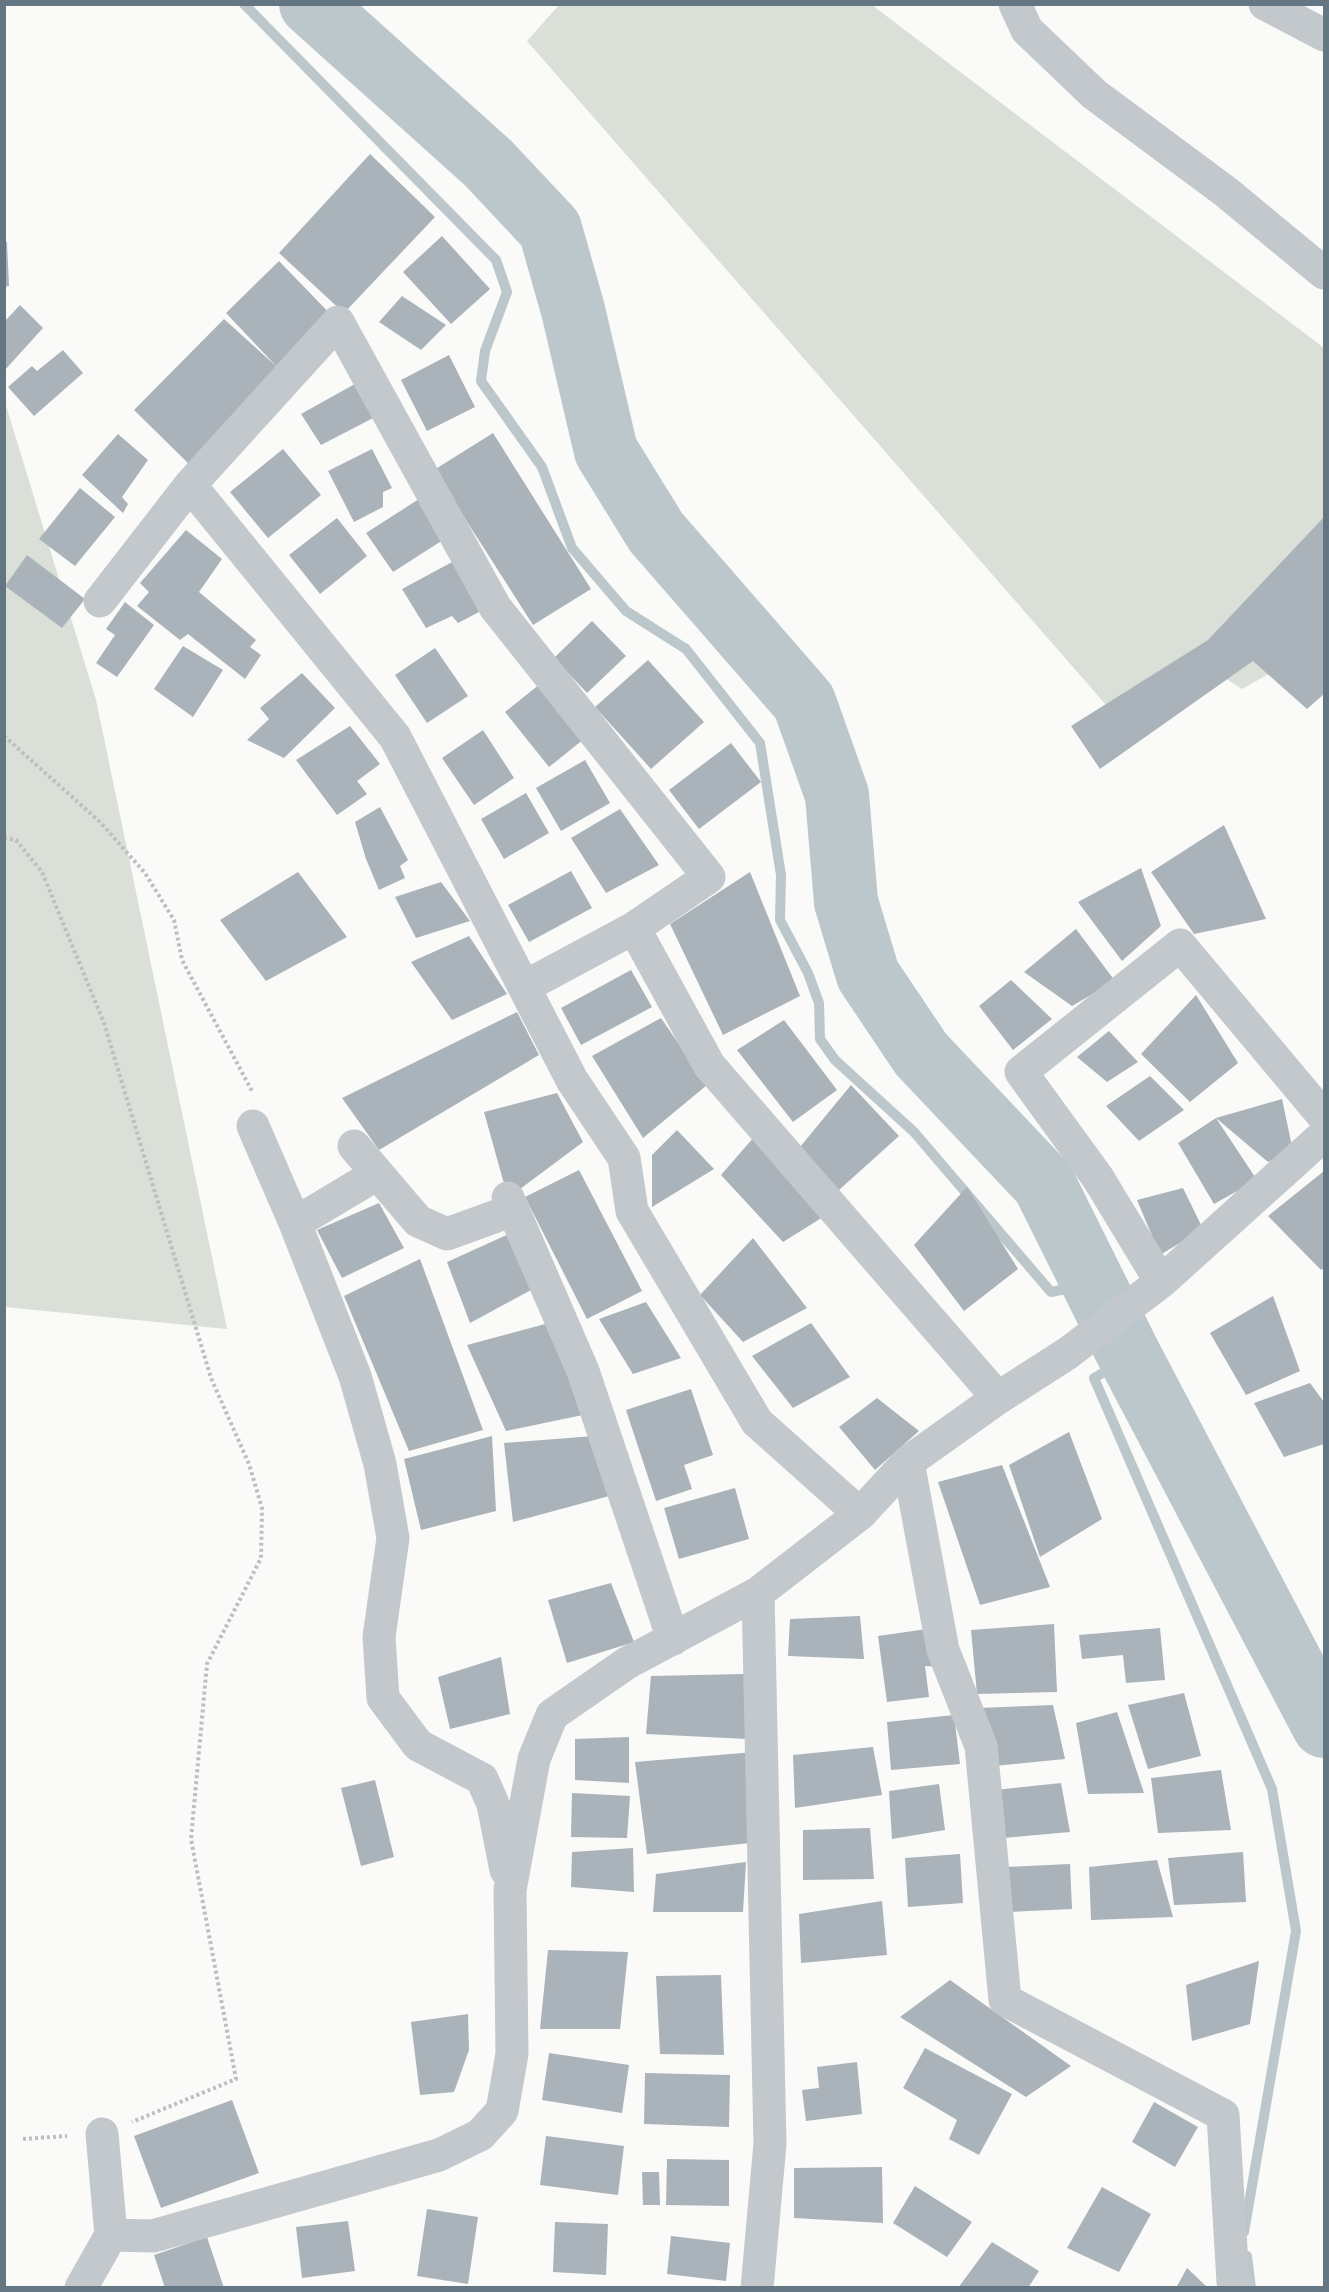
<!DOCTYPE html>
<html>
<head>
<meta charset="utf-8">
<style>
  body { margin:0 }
  #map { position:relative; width:1329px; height:2292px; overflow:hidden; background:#fafaf8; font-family:Barlow,sans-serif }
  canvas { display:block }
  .frame { position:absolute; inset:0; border:6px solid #657683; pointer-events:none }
</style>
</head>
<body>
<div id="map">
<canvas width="1329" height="2292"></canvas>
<div class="frame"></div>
</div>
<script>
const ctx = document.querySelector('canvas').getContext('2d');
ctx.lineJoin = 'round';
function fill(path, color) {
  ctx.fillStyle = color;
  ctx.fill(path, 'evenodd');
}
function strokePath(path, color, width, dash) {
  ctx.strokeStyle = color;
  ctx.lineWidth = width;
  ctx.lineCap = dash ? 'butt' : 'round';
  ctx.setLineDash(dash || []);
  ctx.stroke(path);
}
fill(new Path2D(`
  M559,5H872L1324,348V666L1306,653L1242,689L1221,675L1134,737L527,41Z
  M4,399L96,700L227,1329L5,1307Z`), '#dadfd7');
strokePath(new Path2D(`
  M244,4L496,260L507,292L485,351L481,381L542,467L572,548L626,611L686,649L760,743L781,875L780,920L808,973L819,1003L820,1039L835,1060L914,1132L1051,1292L1095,1283
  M1130,1357L1094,1378L1272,1789L1296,1931L1244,2232
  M1247,2256L1251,2288`), '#bbc7cb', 10);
strokePath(new Path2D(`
  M311,4L488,163L550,229L573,310L606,451L656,532L804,702L837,795L846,902L868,975L921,1054L1044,1184L1130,1357L1324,1726`), '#bbc7cb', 64);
fill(new Path2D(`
  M370,154L435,217L344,313L279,253Z
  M442,236L490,289L451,324L403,272Z
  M4,242H7L9,286L4,287Z
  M279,261L338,322L189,464L134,410L224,319L277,367L226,313Z
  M402,296L446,325L421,350L379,322Z
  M20,305L43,328L4,371V322Z
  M63,350L83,373L34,416L8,387L32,366L37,371Z
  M449,355L475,407L427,431L401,380Z
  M362,380L377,416L321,445L301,414Z
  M493,433L591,589L533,625L434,470Z
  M118,434L148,460L122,497L128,504L123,513L82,475Z
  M283,449L321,495L268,538L230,492Z
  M372,449L392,488L383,492V507L354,522L328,471Z
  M80,488L115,517L75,566L39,539Z
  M419,499L443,540L393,572L366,533Z
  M1324,517V694L1307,709L1253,661L1100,769L1071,726L1208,640Z
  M337,518L367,556L320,594L289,555Z
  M186,530L222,559L199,592L256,640L250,647L261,655L245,679L188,634L180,640L137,606L149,592L140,583Z
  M27,555L85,599L62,628L5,586Z
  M454,561L479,612L458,623L452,616L426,628L402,589Z
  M125,602L154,625L117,677L96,663L115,635L106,629Z
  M592,621L626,656L587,693L554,658Z
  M183,646L223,670L193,717L154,689Z
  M435,648L468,696L427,723L395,675Z
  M648,660L704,722L651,769L595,707Z
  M302,673L335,708L284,758L247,740L269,719L260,708Z
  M540,684L584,739L549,767L505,712Z
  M350,726L380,764L357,781L367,794L337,815L296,760Z
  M483,730L514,778L474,805L442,758Z
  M731,743L761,782L699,829L669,790Z
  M585,760L610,803L561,831L536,788Z
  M526,793L549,833L504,859L481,819Z
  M380,807L408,860L400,866L405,878L379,890L366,859L355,822Z
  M620,809L659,865L606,893L571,838Z
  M1224,825L1266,919L1194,934L1151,872Z
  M1141,868L1161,926L1122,961L1078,902Z
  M571,871L592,908L529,942L508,905Z
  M298,872L347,937L266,981L220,920Z
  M750,872L800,996L723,1035L670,924Z
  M441,882L470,921L416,938L395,897Z
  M1076,929L1115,981L1072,1006L1024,972Z
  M469,936L507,994L452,1020L411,962Z
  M631,970L652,1007L581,1045L561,1008Z
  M1011,980L1052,1019L1013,1050L979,1006Z
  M1196,995L1238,1063L1190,1102L1141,1054Z
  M517,1012L539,1055L379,1150L342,1098Z
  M661,1018L707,1085L643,1138L592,1056Z
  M784,1020L837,1090L793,1122L737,1050Z
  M1109,1031L1138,1062L1107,1082L1077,1057Z
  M1150,1076L1184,1110L1139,1141L1106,1106Z
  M851,1085L899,1136L839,1190L800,1147Z
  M557,1093L583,1142L508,1198L484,1112Z
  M1282,1099L1293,1151L1268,1162L1216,1118Z
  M1216,1118L1257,1180L1214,1204L1178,1143Z
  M677,1130L714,1169L652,1207V1155Z
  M754,1137L823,1217L783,1242L721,1175Z
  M579,1170L642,1291L587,1319L525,1197Z
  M1324,1171V1268L1321,1270L1268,1216Z
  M967,1187L1018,1269L964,1311L914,1245Z
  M1183,1188L1203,1229L1160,1255L1137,1200Z
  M379,1203L404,1248L342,1278L317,1230Z
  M511,1233L531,1290L470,1323L447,1262Z
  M753,1238L807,1308L743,1342L700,1295Z
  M420,1259L483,1430L409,1451L344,1296Z
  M1273,1296L1300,1371L1246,1395L1210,1333Z
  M646,1302L681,1358L633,1374L599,1319Z
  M549,1323L597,1412L506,1431L467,1345Z
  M811,1323L850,1377L793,1408L752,1356Z
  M1310,1383L1324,1402V1444L1284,1457L1254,1403Z
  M691,1389L713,1455L684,1465L692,1489L656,1501L626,1410Z
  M877,1398L919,1431L875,1470L839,1427Z
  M1069,1432L1102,1519L1040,1557L1009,1465Z
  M492,1436L496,1511L421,1530L404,1459Z
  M594,1436L613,1495L513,1522L504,1443Z
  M1002,1465L1050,1587L980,1605L938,1482Z
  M735,1488L749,1539L679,1559L664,1508Z
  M611,1583L634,1642L567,1663L548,1600Z
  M860,1616L864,1659L788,1656L790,1619Z
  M1054,1624L1057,1692L977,1694L971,1630Z
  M934,1628L940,1667L925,1666L929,1697L887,1702L878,1636Z
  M1160,1628L1165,1680L1126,1683L1123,1655L1082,1659L1079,1635Z
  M501,1657L510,1714L450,1729L438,1677Z
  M744,1674L747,1739L646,1734L651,1676Z
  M1184,1693L1201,1756L1148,1769L1128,1705Z
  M1053,1705L1065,1759L984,1767L978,1708Z
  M1117,1712L1144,1793L1088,1794L1076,1723Z
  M954,1715L960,1764L891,1770L887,1722Z
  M629,1737V1783L575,1780V1739Z
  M873,1747L882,1795L795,1808L793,1755Z
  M754,1752L750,1843L647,1854L635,1762Z
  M1221,1770L1231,1830L1158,1833L1151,1778Z
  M375,1780L394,1857L361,1866L341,1788Z
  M1061,1783L1070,1832L1003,1838L995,1790Z
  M939,1784L945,1830L892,1839L889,1791Z
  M572,1793L630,1796L627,1838L571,1837Z
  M870,1828L874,1879L803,1880V1830Z
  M633,1848L634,1892L571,1887L572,1852Z
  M1243,1852L1246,1902L1174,1905L1168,1858Z
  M960,1854L963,1903L908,1907L905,1858Z
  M1157,1860L1173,1917L1091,1920L1089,1867Z
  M746,1862L743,1912H653L656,1874Z
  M1070,1864L1072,1909L1008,1912L1006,1867Z
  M882,1901L887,1955L801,1963L799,1914Z
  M548,1950L628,1952L620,2029H540Z
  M1259,1961L1250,2024L1192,2041L1186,1985Z
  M721,1975L724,2055L660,2054L656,1976Z
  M950,1980L1071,2066L1026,2097L900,2017Z
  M468,2014L469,2050L454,2092L420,2095L411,2022Z
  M925,2048L1012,2094L979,2155L949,2139L957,2120L903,2088Z
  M549,2053L629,2065L622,2113L542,2100Z
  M857,2062L862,2114L806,2121L802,2090L819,2088L817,2067Z
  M645,2073L730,2075L729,2127L644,2124Z
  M232,2100L259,2173L161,2208L134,2136Z
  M1154,2102L1198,2127L1175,2167L1132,2142Z
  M546,2136L624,2146L618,2195L540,2185Z
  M667,2159L729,2160V2206L666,2205Z
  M882,2167L883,2223L794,2218V2168Z
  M642,2172H659L660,2205H643Z
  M915,2186L972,2222L947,2257L893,2223Z
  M1102,2187L1151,2214L1119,2272L1067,2248Z
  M427,2209L478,2217L468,2284L417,2276Z
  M348,2221L355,2271L302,2278L296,2227Z
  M555,2222L608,2224L606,2275L553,2272Z
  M671,2236L730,2243L726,2281L667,2274Z
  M207,2237L224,2288H165L154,2255Z
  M992,2242L1039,2271L1028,2288H958Z
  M1187,2268L1208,2288H1176Z`), '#aab3b9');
strokePath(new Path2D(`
  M4,736L101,823L145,873L174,920L182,960L253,1093
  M4,838L16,840L42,872L104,1023L211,1378L249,1464L262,1508L261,1558L207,1664L191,1839L236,2079L132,2122
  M23,2139L67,2136`), '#bbbfc2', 4, [3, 3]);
strokePath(new Path2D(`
  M1015,4L1027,30L1094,94L1226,192L1324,273
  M1265,4L1324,35
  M190,485L395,737L572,1080L624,1158L632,1211L757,1422L860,1514
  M100,601L190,485L338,322L495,607L709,877L634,928L524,987
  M634,928L709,1065L998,1398
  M253,1126L295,1223L355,1376L380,1464L393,1538L379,1637L383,1698L418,1745L482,1779L493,1804L506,1870
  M354,1146L418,1221L447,1234L513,1210
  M508,1198L583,1371L673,1639
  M295,1223L377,1174
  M1161,1282L1098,1178L1021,1072L1180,945L1324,1117
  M908,1462L943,1650L981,1746L1005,2000L1223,2115L1233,2282L1237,2288
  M102,2134L111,2235
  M81,2288L111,2235L153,2236L439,2155L480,2135L502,2111L512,2054L510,1890L534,1759L552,1715L627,1663L758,1593L860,1514L908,1462L998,1398L1068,1353L1161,1282L1324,1135
  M757,2288L770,2144L758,1593`), '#c3c8cc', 33);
</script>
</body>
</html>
